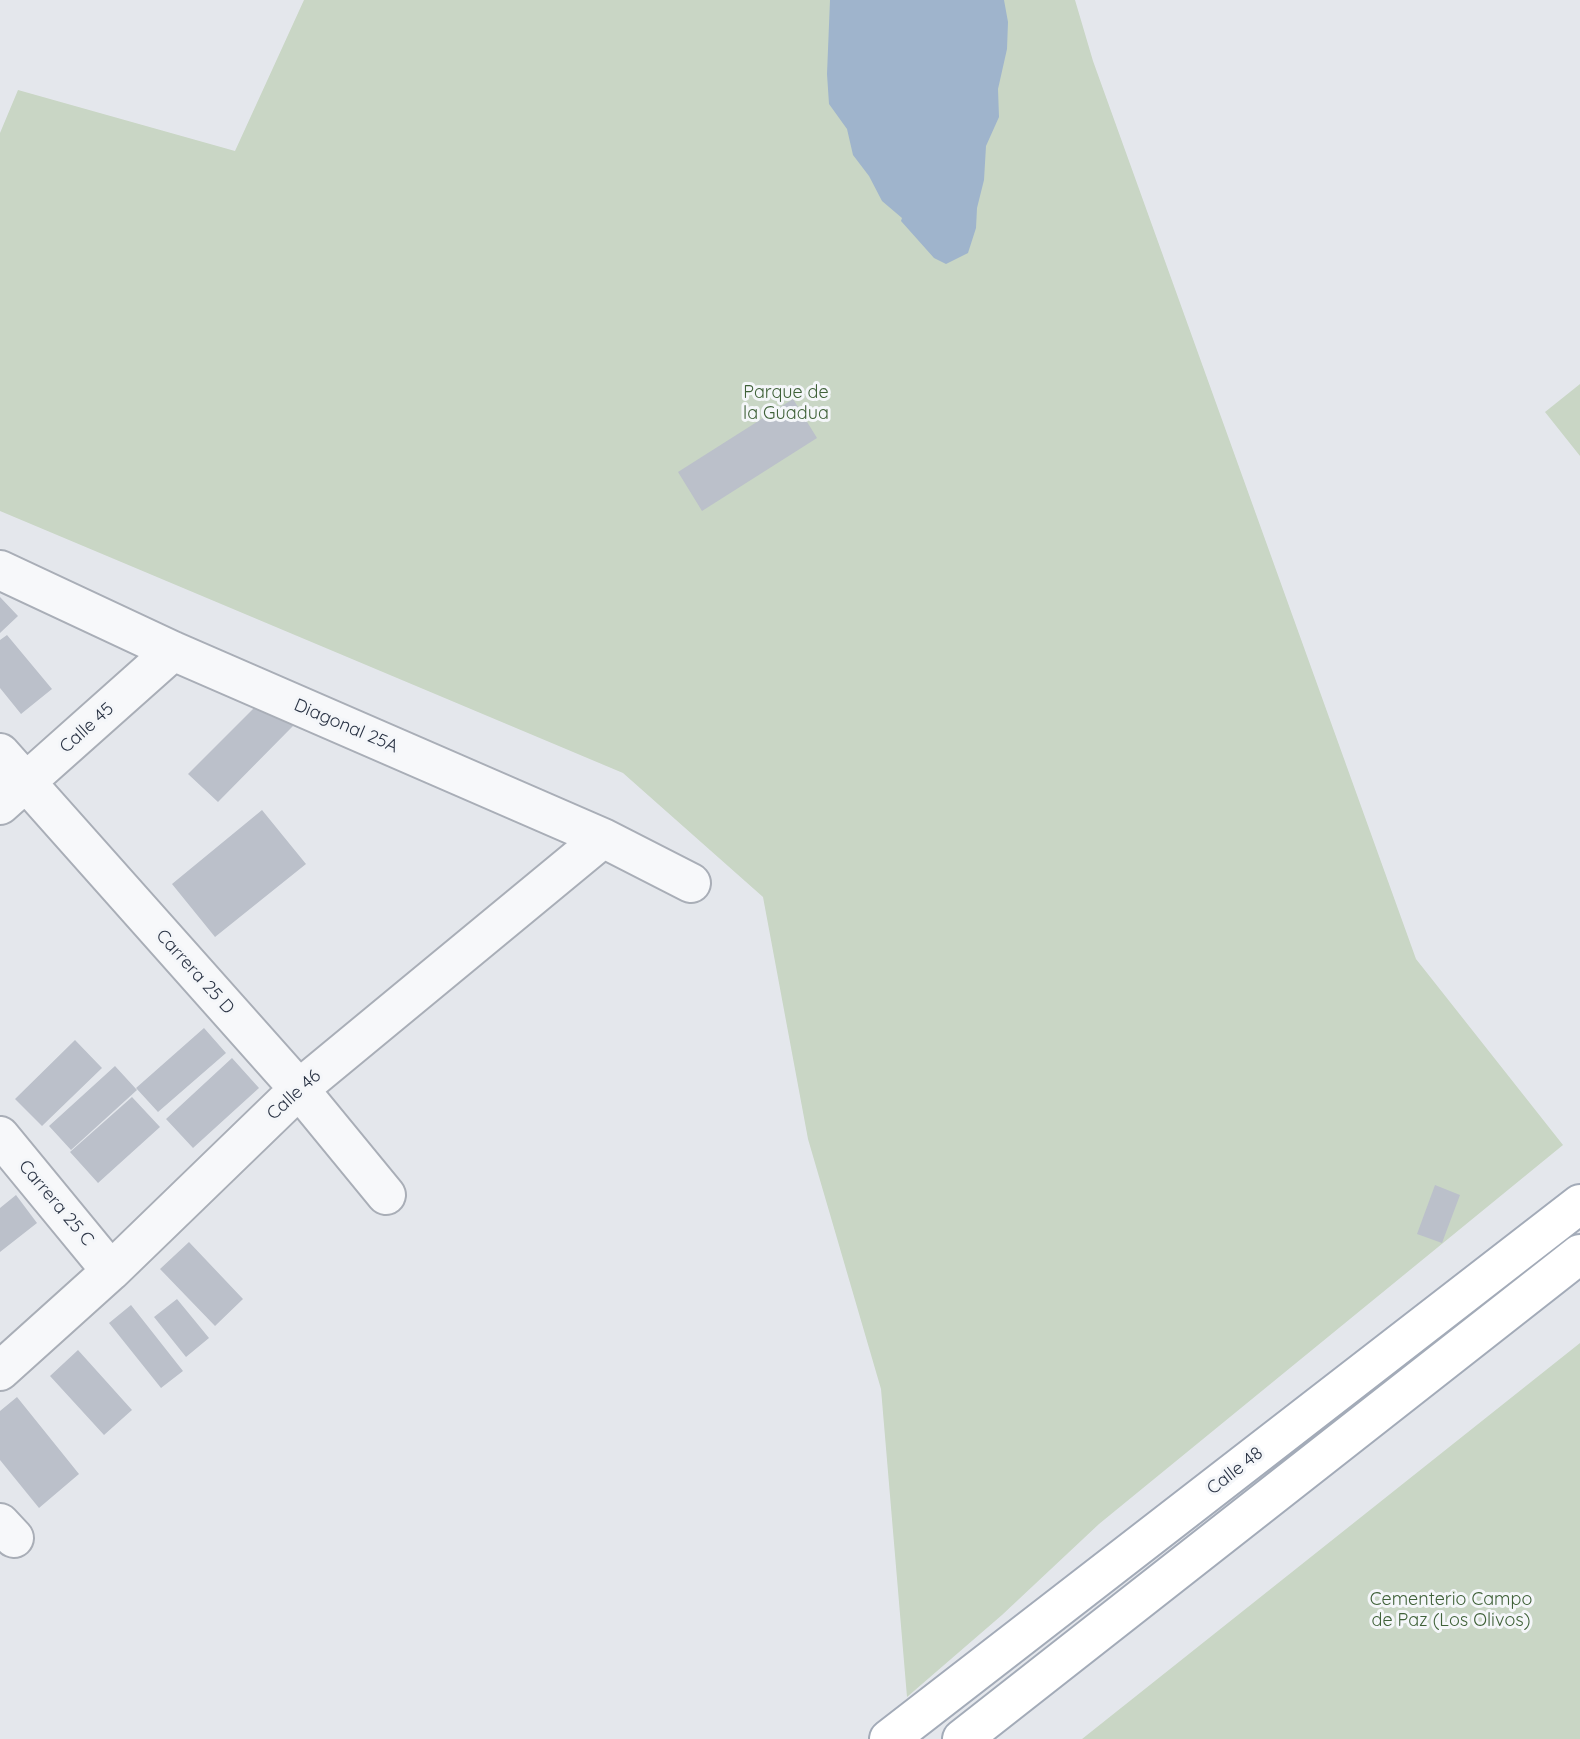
<!DOCTYPE html>
<html>
<head>
<meta charset="utf-8">
<style>
  body { margin:0 }
  canvas { display:block; background:#e4e7ec }
</style>
</head>
<body>
<canvas width="1580" height="1739"></canvas>
<script>
const ctx = document.querySelector('canvas').getContext('2d');
ctx.lineJoin = 'round';
function fill(path, color) {
  ctx.fillStyle = color;
  ctx.fill(path, 'evenodd');
}
function strokePath(path, color, width, dash) {
  ctx.strokeStyle = color;
  ctx.lineWidth = width;
  ctx.lineCap = dash ? 'butt' : 'round';
  ctx.setLineDash(dash || []);
  ctx.stroke(path);
}
function write(font, color, halo, rows, align = 'center') {
  ctx.font = font + ' Quicksand,sans-serif';
  ctx.lineWidth = 6;
  ctx.setLineDash([]);
  ctx.textBaseline = 'middle';
  ctx.strokeStyle = halo;
  ctx.fillStyle = color;
  for (const [text, x, y, turn = 0] of rows) {
    ctx.save();
    ctx.translate(x, y);
    ctx.rotate((+turn || 0) * Math.PI / 180);
    ctx.textAlign = isNaN(turn) ? turn : align;
    if (halo) ctx.strokeText(text, 0, 0);
    ctx.fillText(text, 0, 0);
    ctx.restore();
  }
}
fill(new Path2D(`
  M304,0H1075L1093,61L1416,959L1563,1145L1099,1524L1002,1615L907,1697L881,1389L808,1139L763,897L623,773L0,511V133L18,90L235,151Z
  M1580,384V456L1545,412Z
  M1580,1343V1739H1082Z`), '#c9d6c5');
fill(new Path2D(`
  M830,0H1004L1008,22L1007,49L998,89L999,117L986,146L984,180L977,208L976,228L968,253L946,264L934,258L901,221L902,218L882,201L869,176L853,155L847,129L829,104L827,74Z`), '#9fb4cc');
fill(new Path2D(`
  M793,399L817,438L702,511L678,472Z
  M0,597L18,616L0,633Z
  M7,635L52,689L21,714L0,688V640Z
  M264,698L293,726L218,802L188,774Z
  M262,810L306,864L215,937L172,884Z
  M204,1028L226,1053L158,1112L136,1088Z
  M75,1040L102,1068L42,1126L15,1099Z
  M232,1058L259,1088L193,1148L166,1119Z
  M115,1066L137,1090L71,1150L49,1126Z
  M132,1097L160,1127L98,1183L70,1152Z
  M1435,1185L1460,1195L1442,1243L1417,1234Z
  M16,1195L37,1223L0,1252V1208Z
  M189,1242L243,1299L215,1326L160,1269Z
  M177,1299L209,1338L186,1357L154,1317Z
  M131,1305L183,1371L161,1388L109,1323Z
  M78,1350L132,1410L104,1435L50,1376Z
  M17,1397L79,1474L39,1508L0,1460V1411Z`), '#bbc0ca');
const minor = new Path2D(`
  M0,570L173,651L603,838L691,883
  M0,753L299,1089L386,1195
  M0,805L173,651
  M0,1136L111,1271
  M0,1371L111,1271L299,1089L603,838
  M0,1523L14,1538`);
const major = new Path2D(`
  M889,1739L1580,1204
  M962,1739L1580,1254`);
strokePath(minor, '#a9aeb7', 42);
strokePath(major, '#a3abb8', 42);
strokePath(minor, '#f7f8fa', 38);
strokePath(major, '#fff', 38);
write('18px', '#3f6138', '#f4f6f9', [
  ["Parque de",786,393],
  ["la Guadua",786,414],
  ["Cementerio Campo",1451,1600],
  ["de Paz (Los Olivos)",1451,1621]
]);
write('18px', '#2b3445', '#f4f6f9', [
  ["Diagonal 25A",346,726,23],
  ["Calle 45",87,728,-42],
  ["Carrera 25 D",195,972,48],
  ["Calle 46",294,1095,-42],
  ["Carrera 25 C",56,1203,50],
  ["Calle 48",1235,1471,-38]
]);
</script>
</body>
</html>
